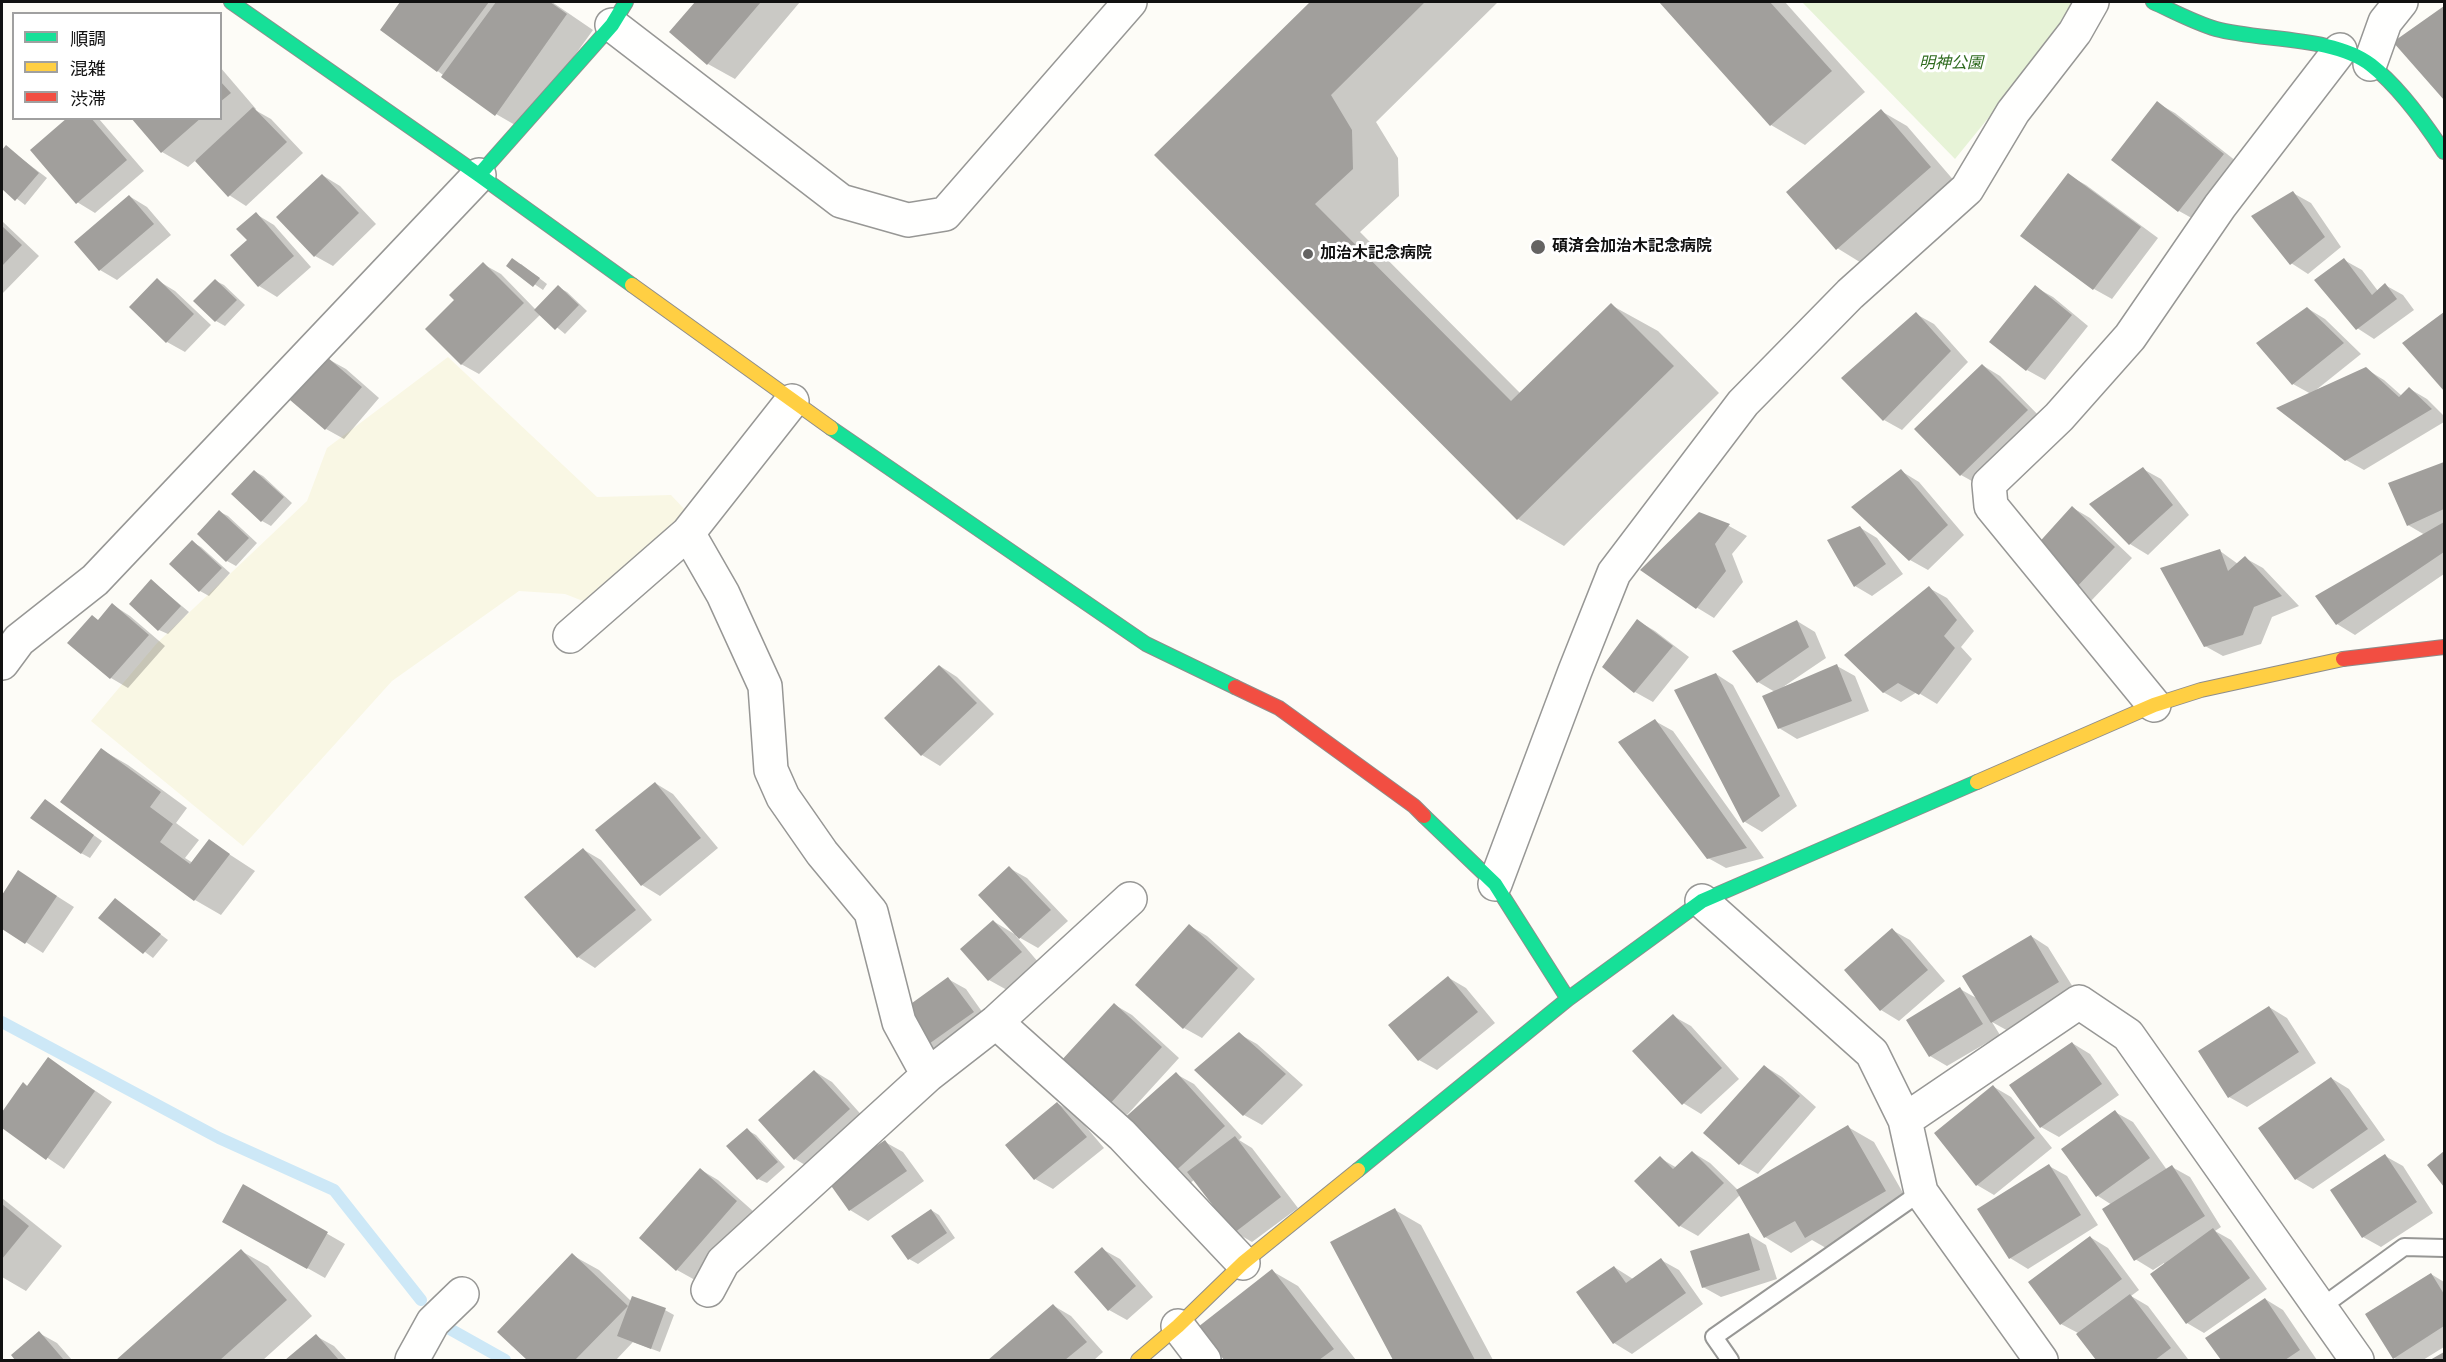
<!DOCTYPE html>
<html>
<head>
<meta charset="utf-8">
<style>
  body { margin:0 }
  #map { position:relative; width:2446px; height:1362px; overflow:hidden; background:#fdfcf7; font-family:"Times New Roman","Noto Sans JP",serif }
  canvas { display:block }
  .frame { position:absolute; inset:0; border:3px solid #111; pointer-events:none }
  .legend { position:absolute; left:12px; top:12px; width:210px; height:108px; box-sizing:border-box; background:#fff; border:2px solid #a0a0a0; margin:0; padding:8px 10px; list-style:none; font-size:18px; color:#111 }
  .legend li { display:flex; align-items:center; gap:12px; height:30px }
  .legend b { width:30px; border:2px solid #a0a0a0 }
</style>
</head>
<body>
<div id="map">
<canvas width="2446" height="1362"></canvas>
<div class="frame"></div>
<ul class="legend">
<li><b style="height:8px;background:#16e098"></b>順調</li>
<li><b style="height:8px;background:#ffcf43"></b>混雑</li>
<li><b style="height:8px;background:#f24e42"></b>渋滞</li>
</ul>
</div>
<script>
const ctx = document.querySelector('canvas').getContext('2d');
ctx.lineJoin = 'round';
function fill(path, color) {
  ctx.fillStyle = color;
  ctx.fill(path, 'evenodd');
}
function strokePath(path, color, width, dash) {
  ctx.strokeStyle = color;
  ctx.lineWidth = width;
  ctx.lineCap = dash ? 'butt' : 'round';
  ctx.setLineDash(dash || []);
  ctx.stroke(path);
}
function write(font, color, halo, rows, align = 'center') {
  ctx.font = font + ' "Times New Roman","Noto Sans JP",serif';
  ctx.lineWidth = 6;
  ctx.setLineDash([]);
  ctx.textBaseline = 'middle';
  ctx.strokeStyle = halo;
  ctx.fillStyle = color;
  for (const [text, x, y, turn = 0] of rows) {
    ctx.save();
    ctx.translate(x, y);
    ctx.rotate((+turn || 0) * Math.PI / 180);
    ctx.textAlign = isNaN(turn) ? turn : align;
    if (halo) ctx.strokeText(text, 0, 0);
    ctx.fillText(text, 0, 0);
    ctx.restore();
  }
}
fill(new Path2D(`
  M448,357L597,497L671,495L688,513L604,596L583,601L565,594L519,591L392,681L243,846L91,721L157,643L307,501L327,448Z`), '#f9f7e4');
fill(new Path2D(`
  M1802,2H2080L2081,4L1955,159Z`), '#e7f3d7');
fill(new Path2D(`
  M402,2H552L593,30L522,129L496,114L382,30Z
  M697,2H800L735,79L708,64L671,32Z
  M1312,2H1498L1376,122L1398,158L1399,196L1360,232L1521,394L1611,305L1658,331L1719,393L1564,546L1518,519L1156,155Z
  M1661,2H1785L1865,92L1805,145L1771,125Z
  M2444,8V98L2395,42Z
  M220,67L256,109L255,110L271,119L303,153L246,206L229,195L196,160L188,167L162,152L133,118H220Z
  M2157,103L2175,113L2241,165L2197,221L2179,211L2113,160Z
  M1881,111L1907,126L1956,183L1863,264L1837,248Z
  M70,118L99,119L144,171L95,213L77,202Z
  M6,147L47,178L25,205L2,187V152Z
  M322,175L340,186L376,224L333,266L315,256Z
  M2068,175L2086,185L2158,238L2112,299L2094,289L2022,236Z
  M2293,193L2311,203L2341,247L2308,274L2291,263Z
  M129,196L147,207L171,235L117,280L100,270Z
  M256,214L274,225L311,267L277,297L259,286L232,255L249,241Z
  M2,221L39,256L2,294Z
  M2344,260L2362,270L2378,291L2385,285L2403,295L2414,310L2374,339L2357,328Z
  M483,264L501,274L536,310L558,287L567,292L587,311L565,334L541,314L479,374L461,364L456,300Z
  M521,264L547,284L543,290L508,266Z
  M157,280L175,291L211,325L185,352L167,342Z
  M216,281L224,285L245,305L225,326L216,321L195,301Z
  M2035,287L2053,297L2088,326L2045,380L2027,370Z
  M2307,308L2325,319L2361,354L2316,390L2366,369L2384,380L2402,396L2410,389L2427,399L2444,416V422L2364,470L2346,460L2311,394L2293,384L2258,344Z
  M1916,314L1934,324L1968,362L1902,430L1884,420Z
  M2444,314V389L2405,343Z
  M328,359L346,369L379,398L344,439L326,429Z
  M1982,365L2000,376L2044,421L1979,485L1961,475Z
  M2444,464V574L2355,635L2337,624L2425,535L2408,525L2390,484Z
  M2143,469L2161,479L2189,515L2148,555L2130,544L2092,504Z
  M254,471L263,476L292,503L271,526L262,521L233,494Z
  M1901,471L1919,482L1964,535L1928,570L1910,560L1853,507Z
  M2073,508L2090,518L2132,558L2090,602L2072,592Z
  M220,512L228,516L257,543L236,566L227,561L199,534Z
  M1699,514L1729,526L1747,536L1732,554L1743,582L1714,618L1696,607Z
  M1859,527L1877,538L1903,574L1872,596L1855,586Z
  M192,542L201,547L230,573L209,596L200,591L171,564Z
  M2220,551L2238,564L2245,558L2263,568L2299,606L2272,617L2261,644L2223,656L2205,646Z
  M152,581L189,612L168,634L159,630Z
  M1929,588L1947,598L1974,631L1961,647L1972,659L1937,704L1917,692L1901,702L1883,692Z
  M113,605L130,616L165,646L128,688L111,678L92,617L99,621Z
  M1638,621L1655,631L1689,657L1653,702L1635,692L1604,667Z
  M1797,621L1815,632L1826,658L1783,687L1837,666L1855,676L1869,711L1797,739L1779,728L1775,692L1758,682Z
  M940,666L957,677L994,714L940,766L922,755L886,718Z
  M1716,674L1733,685L1797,806L1762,832L1745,822L1676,691Z
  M1655,721L1673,731L1764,858L1726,868L1708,858Z
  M102,750L128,765L187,808L176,823L199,840L185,858L193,863L209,841L255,871L221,915L195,900L62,802Z
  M655,783L673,794L718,848L660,896L642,885L597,830Z
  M53,806L102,841L90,858L81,853Z
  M584,850L601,860L652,920L595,968L578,957Z
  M1009,868L1027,878L1068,921L1038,948L1015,935L1039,963L1007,990L989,980L993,921L1016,935Z
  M19,872L74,907L43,953L2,927V897Z
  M115,900L168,940L153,958L100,918Z
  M1190,926L1207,936L1255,979L1202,1038L1184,1028Z
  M1892,930L1910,940L1945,981L1899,1021L1881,1010L1846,970Z
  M2031,936L2048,947L2076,992L2010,1032L1992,1022L2000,1035L1947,1066L1930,1056L1960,989L1978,999Z
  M1449,978L1466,988L1495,1023L1437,1070L1419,1060Z
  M948,979L966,989L990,1023L945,1056L927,1045Z
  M1115,1005L1132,1015L1179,1058L1127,1115L1109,1105Z
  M2269,1007L2287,1018L2316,1063L2247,1107L2229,1097L2200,1052Z
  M1673,1016L1691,1026L1739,1079L1701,1114L1683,1103Z
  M1239,1034L1257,1044L1303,1085L1262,1125L1244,1115Z
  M2072,1043L2090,1054L2119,1095L2059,1137L2041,1127Z
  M48,1059L112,1102L64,1169L2,1127V1115L24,1084L28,1087Z
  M1764,1066L1782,1077L1816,1107L1758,1174L1740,1164Z
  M814,1071L832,1082L866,1120L812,1169L795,1159Z
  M1176,1074L1194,1084L1242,1137L1239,1140L1252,1148L1298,1208L1252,1242L1235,1232L1195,1179L1188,1185L1171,1175Z
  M2331,1078L2349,1089L2385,1140L2313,1189L2296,1179Z
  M1994,1087L2011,1097L2052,1148L1994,1195L1977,1185Z
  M1057,1103L1075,1114L1104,1148L1053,1189L1035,1179Z
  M2115,1112L2133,1122L2167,1170L2172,1167L2190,1177L2221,1227L2215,1231L2231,1240L2267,1289L2204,1333L2187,1323L2164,1263L2153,1270L2135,1259L2112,1205L2098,1196L2063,1149Z
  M1848,1127L1874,1142L1911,1207L1833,1252L1812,1240L1791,1253L1765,1237L1740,1195L1698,1236L1680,1226L1636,1181L1660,1158L1677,1168L1692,1152L1710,1163L1738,1190Z
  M747,1130L756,1135L785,1167L767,1183L758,1179Z
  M885,1142L903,1152L924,1181L868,1221L850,1210Z
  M2385,1156L2403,1166L2433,1213L2381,1247L2363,1237Z
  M2049,1166L2067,1176L2098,1225L2028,1269L2010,1258Z
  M701,1170L718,1180L754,1212L695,1280L677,1270Z
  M244,1186L345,1244L325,1278L224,1221Z
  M2,1198L62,1246L26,1291L2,1277Z
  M931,1210L939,1215L955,1238L918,1264L909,1259Z
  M1395,1210L1421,1225L1493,1360H1394L1332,1243Z
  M1748,1234L1766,1245L1777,1279L1721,1297L1703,1287Z
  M2090,1237L2108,1248L2139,1290L2131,1296L2148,1306L2188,1359L2098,1360L2078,1333L2061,1324L2030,1282Z
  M1102,1249L1120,1259L1153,1297L1127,1320L1109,1310Z
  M241,1251L268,1266L312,1316L263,1360H118Z
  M572,1255L599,1270L631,1301L665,1310L674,1315L660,1352L633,1342L616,1360H530L499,1332Z
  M1661,1260L1679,1270L1703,1304L1632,1354L1614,1343L1578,1292L1614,1267L1633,1279Z
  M1272,1271L1298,1286L1356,1360H1226L1200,1328Z
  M2431,1274L2444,1282V1347L2423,1360H2398L2394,1358Z
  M2265,1299L2283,1310L2317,1360H2222L2207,1338Z
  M1054,1306L1071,1316L1103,1352L1094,1360H991Z
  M39,1333L57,1343L72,1360H17L13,1355Z
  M316,1336L334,1346L347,1360H287Z`), '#0003');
strokePath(new Path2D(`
  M2,1022L219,1138L334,1190L421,1300
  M448,1328L505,1360`), '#cde8f7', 12);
fill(new Path2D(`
  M400,2H489L437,72L380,30Z
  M496,2H550L567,14L495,116L441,77Z
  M695,2H761L707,65L669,32Z
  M1310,2H1425L1331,95L1352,130L1353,169L1315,204L1511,401L1611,303L1674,366L1517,520L1154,155Z
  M1659,2H1770L1832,71L1770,126Z
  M2444,6V100L2393,42Z
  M220,81L231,93L220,102Z
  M2157,101L2224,154L2178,212L2111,160Z
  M253,107L287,142L228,197L195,161Z
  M1881,109L1931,167L1836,250L1786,192Z
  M67,118H91L127,160L76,204L30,150Z
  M131,118H201L161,153Z
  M6,145L39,173L15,201L2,189V150Z
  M2068,173L2141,227L2093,290L2020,236Z
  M322,174L359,213L314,257L276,217Z
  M2293,191L2325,237L2290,265L2251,216Z
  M129,195L154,224L99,271L74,242Z
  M256,212L294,256L258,287L230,255L247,240L236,229Z
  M2,226L22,245L2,266Z
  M512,258L540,278L533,287L506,266Z
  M2344,258L2372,295L2385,283L2397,299L2356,330L2314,280Z
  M483,262L524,303L461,365L425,329L454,300L449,295Z
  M157,278L194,314L166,343L129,307Z
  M215,279L237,300L215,322L193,301Z
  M558,285L579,305L555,330L534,310Z
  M2035,285L2072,315L2026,371L1989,342Z
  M2307,307L2344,343L2292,385L2256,343Z
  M1916,312L1951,351L1883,421L1841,378Z
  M2444,312V391L2402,343Z
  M327,357L362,387L325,430L290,400Z
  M1982,364L2028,410L1960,476L1914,429Z
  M2366,367L2399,397L2409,387L2432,409L2345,461L2276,408Z
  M2444,462V509L2407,526L2388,483Z
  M2143,467L2173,505L2129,545L2089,504Z
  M1901,469L1948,525L1909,561L1851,507Z
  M254,470L284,497L261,522L231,494Z
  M2072,506L2115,547L2071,593L2034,548Z
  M219,510L249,538L226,562L197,534Z
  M1699,512L1730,524L1715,544L1726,571L1696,609L1640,570Z
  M2444,522V552L2336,625L2315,596Z
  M1860,526L1886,564L1854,587L1827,540Z
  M192,540L222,568L199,592L169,564Z
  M2220,549L2228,571L2245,556L2282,596L2254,607L2243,635L2204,647L2160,568Z
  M151,579L181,606L158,631L129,604Z
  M1929,586L1957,620L1944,636L1955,648L1919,695L1898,683L1883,693L1844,655Z
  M112,603L149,635L110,679L67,643L92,615L98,620Z
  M1637,619L1673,646L1634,693L1602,667Z
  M1797,620L1809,647L1757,683L1732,651Z
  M1837,664L1852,701L1778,729L1762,696Z
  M939,665L977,703L921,756L884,718Z
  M1716,673L1780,796L1743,823L1674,690Z
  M1655,719L1747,848L1707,859L1618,742Z
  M101,748L161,792L150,807L173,824L160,842L190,864L209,839L230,854L194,901L60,802Z
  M655,782L701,838L641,886L595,830Z
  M45,799L94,835L81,854L30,818Z
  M583,848L636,910L577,958L524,897Z
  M1009,866L1051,910L1019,939L978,895Z
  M18,870L57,896L25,944L2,929V895Z
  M115,898L161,934L143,954L98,918Z
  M993,920L1022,952L988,981L960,949Z
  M1189,924L1238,968L1183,1029L1135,985Z
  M1892,928L1928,970L1880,1011L1844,970Z
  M2031,935L2059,982L1991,1023L1962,976Z
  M1448,976L1478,1012L1418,1061L1388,1025Z
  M948,977L974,1012L926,1046L901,1011Z
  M1960,987L1983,1024L1929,1057L1906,1020Z
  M1114,1003L1162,1047L1108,1106L1060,1062Z
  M2269,1006L2299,1052L2228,1098L2198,1051Z
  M1673,1014L1722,1068L1682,1105L1632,1051Z
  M1239,1032L1286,1074L1243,1116L1194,1070Z
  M2072,1042L2102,1084L2040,1128L2009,1085Z
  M48,1057L95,1091L46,1160L2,1128V1112L23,1082L27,1086Z
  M1764,1065L1800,1096L1739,1165L1703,1133Z
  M814,1070L850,1109L794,1160L758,1120Z
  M1176,1072L1225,1126L1170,1176L1120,1122Z
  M2331,1077L2368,1129L2295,1180L2258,1128Z
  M1993,1085L2035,1138L1976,1186L1934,1133Z
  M1057,1102L1087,1137L1034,1180L1005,1145Z
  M2115,1110L2150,1158L2096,1197L2061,1149Z
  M1848,1125L1886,1191L1805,1238L1795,1221L1764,1238L1736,1190Z
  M747,1128L778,1162L757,1180L726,1146Z
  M1235,1136L1281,1197L1234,1233L1187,1172Z
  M885,1140L907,1171L849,1211L827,1180Z
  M1692,1151L1724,1183L1679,1227L1634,1181L1660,1156L1673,1169Z
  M2444,1151V1187L2427,1165Z
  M2385,1154L2417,1202L2362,1238L2330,1190Z
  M2049,1164L2081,1215L2009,1259L1977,1209Z
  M2172,1165L2205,1216L2134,1261L2102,1209Z
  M700,1168L737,1201L676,1271L639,1238Z
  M243,1184L328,1232L307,1269L222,1222Z
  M2,1204L29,1226L2,1259Z
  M1395,1208L1475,1360H1393L1330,1242Z
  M931,1209L947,1233L908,1260L891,1236Z
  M2213,1228L2250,1278L2186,1324L2150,1274Z
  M1749,1233L1760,1270L1702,1288L1690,1251Z
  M2090,1236L2122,1279L2060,1325L2028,1282Z
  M1102,1247L1136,1286L1108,1311L1074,1272Z
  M241,1249L287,1300L220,1360H116Z
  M572,1253L628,1306L575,1360H527L497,1332Z
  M1661,1258L1686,1293L1613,1344L1576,1292L1614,1266L1626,1283Z
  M1272,1269L1334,1349L1319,1360H1224L1198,1327Z
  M2431,1273L2444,1294V1326L2393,1359L2365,1314Z
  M2130,1294L2171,1348L2155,1360H2096L2076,1334Z
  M632,1296L666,1308L651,1349L617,1336Z
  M2265,1298L2300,1350L2285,1360H2221L2205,1338Z
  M1053,1304L1087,1342L1065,1360H988Z
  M39,1331L64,1360H15L11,1355Z
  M316,1334L339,1360H285Z
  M2444,1352V1360H2430Z`), '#a19f9c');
const lane = new Path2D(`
  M2320,1308L2404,1247L2444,1248
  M1730,1360L1714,1337L1921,1192`);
const street = new Path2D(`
  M612,25L841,201L908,220L945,214L1130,2
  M2370,64L2385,22L2401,2
  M688,533L723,594L765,686L771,770L783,797L822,853L871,912L899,1022L928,1075
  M570,636L688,533L792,401
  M2,663L19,640L95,580L479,175
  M2154,705L1991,506L1989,484L2059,417L2130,337L2220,206L2340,50
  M1495,884L1575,671L1614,573L1743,403L1850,294L1967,189L2013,112L2075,32L2092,2
  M1702,901L1872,1053L1905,1120L1921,1192L2041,1360
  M996,1022L1122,1135L1243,1263
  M1905,1120L2079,1002L2128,1035L2357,1360
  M708,1290L723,1262L928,1075L996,1022L1130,899
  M1178,1326L1204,1360
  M412,1360L433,1322L462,1294`);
const fast = new Path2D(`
  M231,2L479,175L632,285
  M2153,2C2173,11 2195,23 2216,29C2260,41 2334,36 2371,65C2398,86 2425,123 2444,152
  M479,175L612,25L626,2
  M831,428L1146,644L1235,687
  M1424,816L1495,884L1568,999
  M1358,1170L1568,999L1702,901L1977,782`);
const slow = new Path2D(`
  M632,285L831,428
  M1977,782L2154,705L2201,690L2343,659
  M1138,1360L1178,1326L1243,1263L1358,1170`);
const jam = new Path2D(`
  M2343,659L2444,647
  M1235,687L1279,708L1414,806L1424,816`);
strokePath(lane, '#979795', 20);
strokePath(street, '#979795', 36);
strokePath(fast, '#8e8d8b', 16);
strokePath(slow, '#8e8d8b', 16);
strokePath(jam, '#8e8d8b', 16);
strokePath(lane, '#fffffe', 16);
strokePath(street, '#fffffe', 33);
strokePath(fast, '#16e098', 14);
strokePath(slow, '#ffcf43', 14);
strokePath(jam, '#f24e42', 14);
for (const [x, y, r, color] of [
  [1538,247,8,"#646362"],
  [1308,254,6,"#646362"]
]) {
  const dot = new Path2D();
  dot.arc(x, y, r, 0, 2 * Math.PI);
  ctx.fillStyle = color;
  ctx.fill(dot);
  strokePath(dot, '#fff', 2);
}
write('italic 16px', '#2f6b1f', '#fff', [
  ["明神公園",1951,64]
]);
write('bold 16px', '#111', '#fff', [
  ["碩済会加治木記念病院",1552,247],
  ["加治木記念病院",1320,254]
], 'left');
</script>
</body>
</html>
